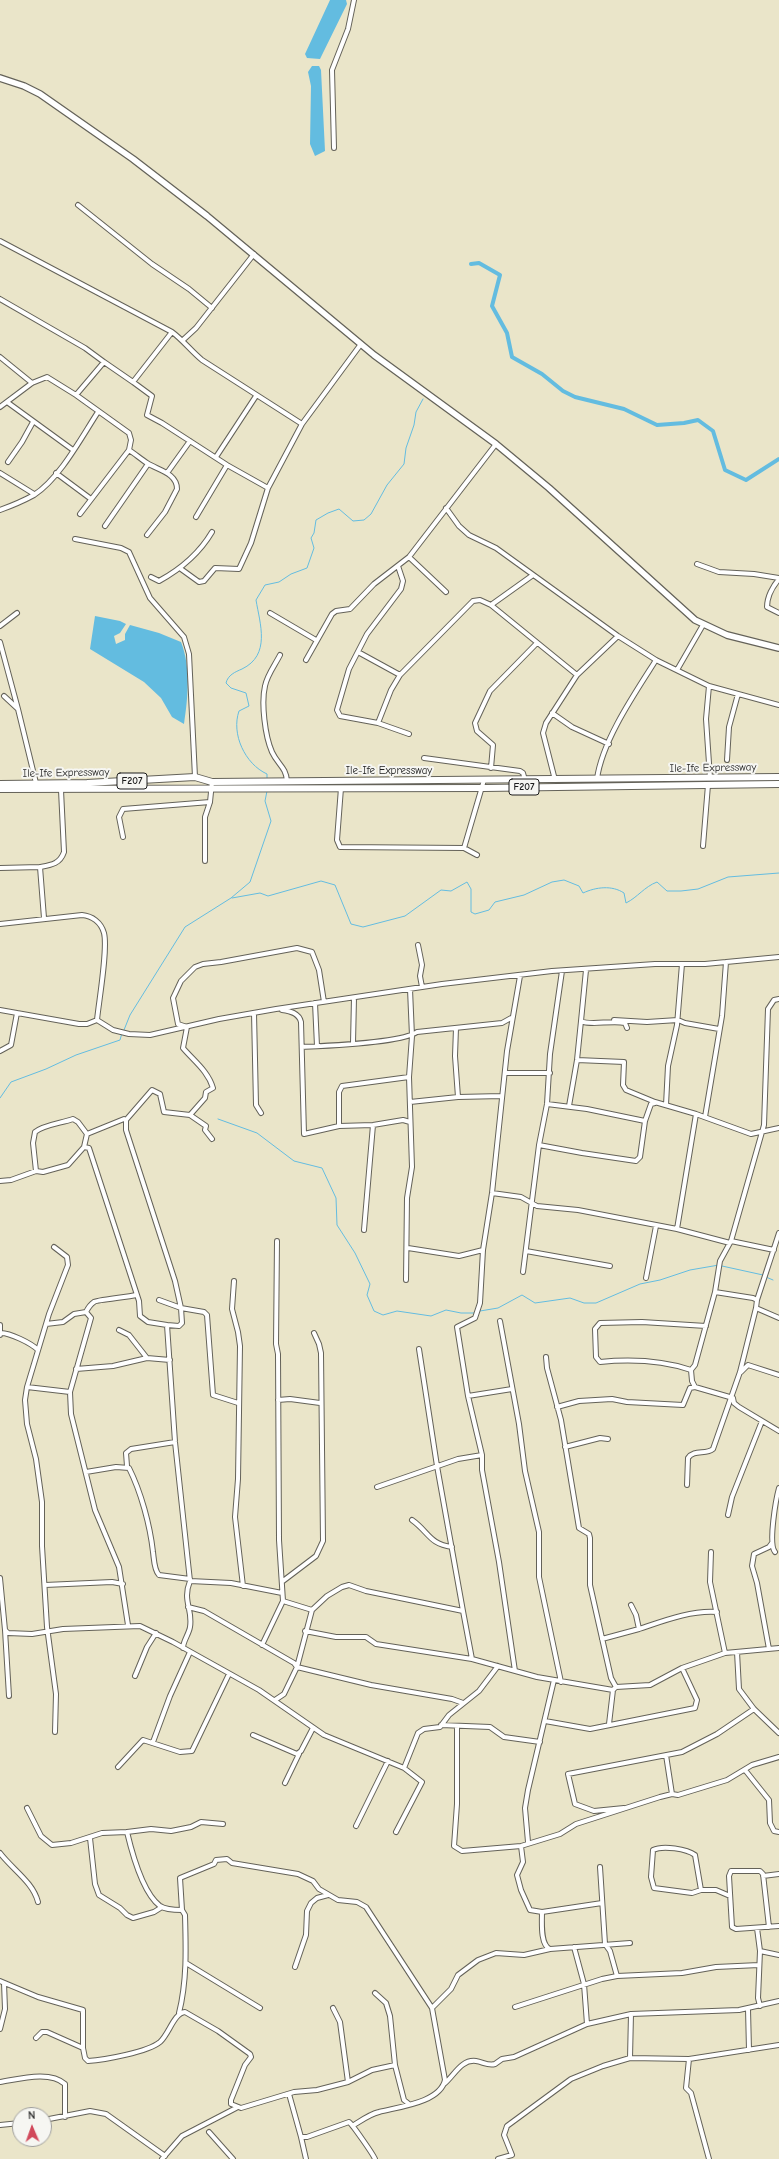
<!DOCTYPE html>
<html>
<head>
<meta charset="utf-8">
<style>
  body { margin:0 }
  #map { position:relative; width:779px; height:2159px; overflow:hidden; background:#eae5c9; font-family:"Comic Neue",sans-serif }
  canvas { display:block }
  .north { position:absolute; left:12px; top:2107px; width:40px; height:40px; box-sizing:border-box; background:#f6f6f2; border:1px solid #9f9f9c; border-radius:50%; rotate:358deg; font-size:11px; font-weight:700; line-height:16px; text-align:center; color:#1c1c1c }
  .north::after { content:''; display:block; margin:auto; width:14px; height:18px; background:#d1495b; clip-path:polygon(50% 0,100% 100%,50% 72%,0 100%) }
</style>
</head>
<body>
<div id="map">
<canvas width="779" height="2159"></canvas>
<div class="north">N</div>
</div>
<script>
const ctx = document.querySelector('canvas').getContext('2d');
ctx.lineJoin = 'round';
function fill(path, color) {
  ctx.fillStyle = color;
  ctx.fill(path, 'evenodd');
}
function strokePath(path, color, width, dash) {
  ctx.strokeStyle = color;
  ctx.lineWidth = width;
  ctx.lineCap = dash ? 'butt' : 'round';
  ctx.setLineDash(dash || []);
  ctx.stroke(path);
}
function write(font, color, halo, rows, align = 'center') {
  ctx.font = font + ' "Comic Neue",sans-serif';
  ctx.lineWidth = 4;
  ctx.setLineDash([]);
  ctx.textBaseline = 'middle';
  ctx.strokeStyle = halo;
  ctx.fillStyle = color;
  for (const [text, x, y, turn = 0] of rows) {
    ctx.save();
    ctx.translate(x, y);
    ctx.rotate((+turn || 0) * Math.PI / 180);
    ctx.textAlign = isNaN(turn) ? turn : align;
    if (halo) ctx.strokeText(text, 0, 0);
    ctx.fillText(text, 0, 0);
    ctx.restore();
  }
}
fill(new Path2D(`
  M330,0H346L347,4L320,59L307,58L305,54Z
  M312,66H319L321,70L325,151L315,156L310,144L311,86L308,72Z
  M95,616L120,621L126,624L120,633L114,636L116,644L125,640V634L130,625L159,633L181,642C191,667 188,698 184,724L172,717L161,698L144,682L90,649Z`), '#63bce0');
strokePath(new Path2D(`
  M267,778V774C245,764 231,734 239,711L249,706L246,693L231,688L226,683C228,675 235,672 242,669C271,655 260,624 256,600L265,585L279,582L291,574L307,568L314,548L311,538L314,533L316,520L328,513L339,509L353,521L364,520L371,514L387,485L404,464L406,448L414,425L416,412L423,399
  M232,898L260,893L268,896L321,881L335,885L351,924L363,927L405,916L441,890L451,891L467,882L471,889V912L475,914L489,910L495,902L524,895L552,882L564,880L579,886L583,893C596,887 612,885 624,893L626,903C638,897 644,887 657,882L667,891H681L698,889L728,877L779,873
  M124,1030L130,1015L185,927L231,898L250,882L271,821L265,801L267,791
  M0,1098L11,1082L46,1069L76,1055L120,1040L122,1033
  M218,1119L257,1133L294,1161L322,1168L336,1198L337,1225L355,1253L370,1284L367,1295L374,1311L383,1315L397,1311L431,1316L446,1310L461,1313H475
  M722,1266L763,1275
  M766,1277L773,1280
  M480,1311L498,1308L522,1295L535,1303L570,1298L584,1303H596L640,1284L660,1280L690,1270L719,1265`), '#63bce0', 1);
strokePath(new Path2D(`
  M471,264L479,263L500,275L492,306L507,333L512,357L542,374L563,391L575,397L624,409L657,425L684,423L698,420L713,431L725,470L746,480L779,459`), '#63bce0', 4);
const minor = new Path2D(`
  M334,148L332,70L348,29L354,0
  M78,205L152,264L189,289L212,308
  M0,241L172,332C183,340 191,351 202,360L302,424
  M0,299L85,348L104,362
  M183,340L196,328L254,254
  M0,357L32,383
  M133,382L152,396L147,415L162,423L227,465L268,488
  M76,395L104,362L133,382L172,332
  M7,402L73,450
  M0,407L32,383L47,377L76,395L129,433L131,440L129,450L80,514
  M129,450C135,454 141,459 147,463C158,470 177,473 177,489L165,512L147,535
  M216,457L256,396
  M8,462L22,442L33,422
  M0,473L34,494
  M56,473L91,499
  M167,473L190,441
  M446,508L459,526L469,535L496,548L618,636L656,660L709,686L779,705
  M0,510C11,506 23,501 34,495C60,478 81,438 98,412
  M196,517L227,465
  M105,526L148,464
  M75,539L121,548L129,552L150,598L184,637L189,654L195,777
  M409,557L446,592
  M697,564L719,572L754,574L779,578
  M398,566L403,581L401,589L367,634L349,669L337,710L340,716L378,723L409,734
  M181,569L199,582L204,581L215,568L239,569L251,543L268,488L302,424L361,344
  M151,577L159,581C181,569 199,554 212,532
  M779,579C773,586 767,597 767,607L779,613
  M491,605L533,575
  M270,613L316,640
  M0,626L17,613
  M0,642L18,709
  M358,652L400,675
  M280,655C275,665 267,675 265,686C261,703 265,736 272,752C278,765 286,767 287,781
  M306,660L332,614L336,611L350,609L374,584L409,557L496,444
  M677,670L703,625
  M709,686L706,719L710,778
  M4,696L18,709L36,783
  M552,713L572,727L609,744
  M378,723L391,690L400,675L473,601L480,600L491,605L577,675
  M424,758L520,771L523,773L525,780
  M727,760L729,727L738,694
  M491,768L493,745L477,731L475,723L490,691L537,643
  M597,779C602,741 635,693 656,660
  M555,780L543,733L546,723L577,675L618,636
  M341,788L337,840L340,847L464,848L477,855
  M123,837L119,817L123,809L210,802
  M703,846L708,785
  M464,848L484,780
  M205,861V817L210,802L212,782
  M0,868L40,867
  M44,918L40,867C51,865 60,864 64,852L61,790
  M0,924L82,915C92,916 101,922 104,933C108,949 99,1000 97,1020
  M418,945L422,965L420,976L422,987
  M586,970L581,1021C589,1026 612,1020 625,1023L627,1028
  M315,1003L317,1046H319
  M0,1010L79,1024H87L97,1020L113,1030L129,1034L150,1035L219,1019L276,1009L442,984L552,971L655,964H705L779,957
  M282,1010C290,1011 299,1013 301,1022L304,1134L339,1126L373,1125L403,1120L410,1122
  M254,1013L256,1105L261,1113
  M614,1020L647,1022L678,1020L685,1023L719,1029
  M456,1028L455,1056L458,1097
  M353,1043L354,998
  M302,1047C324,1046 402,1043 417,1032L502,1023L511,1018
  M0,1051L11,1045L17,1013
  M577,1060L624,1062L623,1085L626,1090L655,1102L696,1114L751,1134L779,1128
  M505,1073H550
  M410,1102L458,1097L502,1096
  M547,1104L587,1109L645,1121
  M666,1105L668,1066L677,1025L682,964
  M569,1106L577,1060L581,1021
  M190,1115L206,1126L205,1130L212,1139
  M705,1117L722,1016L726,962
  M339,1126V1092L342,1086L409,1077
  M87,1134L124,1119L126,1120
  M539,1145L582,1153L636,1161L640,1157L645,1121L651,1104L655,1103
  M36,1171L33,1143L35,1132C43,1125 62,1123 73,1119L78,1122L87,1134L84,1147
  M0,1181L11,1180L36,1171L43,1172L68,1165L84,1147L89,1148L139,1301L140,1316L148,1322L167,1325L175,1442L190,1581C182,1601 193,1609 190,1627C189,1634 183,1641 183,1648
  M492,1193L521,1197L537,1206L578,1210L677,1229L696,1114
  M677,1229L730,1243
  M364,1230L373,1125
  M731,1241L774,1250
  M54,1247L67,1257L68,1265L49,1314L27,1387L70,1392
  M408,1248L459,1256L483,1250
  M526,1251L610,1266
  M523,1272L539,1145L547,1104L550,1054L562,971
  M646,1278L656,1226
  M406,1280L407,1198L412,1167L409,1077L412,1036L410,989
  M234,1281L232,1309L238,1332L240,1346L238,1479L235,1517L243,1586
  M159,1300L181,1308L204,1312L207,1315L213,1395L238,1403
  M757,1300L779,1233
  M756,1308L779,1318
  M86,1312C88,1308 91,1304 94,1302C96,1300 129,1297 136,1295
  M500,1321L519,1424L525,1471L539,1532V1577L561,1682
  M46,1324L63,1322L74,1314L86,1312L91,1318L70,1392L71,1414L95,1510L119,1567L128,1625
  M0,1325V1335
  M167,1325L179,1326L182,1323L181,1308L175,1281L126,1130V1120L152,1090L160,1094L164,1112L190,1115L205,1098L206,1092L213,1088C208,1071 194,1061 183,1048L187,1027L178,1024L173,998L181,981L195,967L203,964L221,962L297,948L312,952L319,970L324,1002
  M119,1330L129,1335L147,1358
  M1,1333C10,1333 31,1343 38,1350
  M419,1349L437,1466L463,1611L366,1591L349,1585L342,1587L327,1596L312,1610L297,1667L371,1685L452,1699L463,1703
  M546,1357L547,1368L561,1420L579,1528L589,1534L590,1538V1585L611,1678L616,1687
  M76,1369L113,1366L147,1358L170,1360
  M691,1370L695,1365L715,1292
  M741,1372L748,1365L779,1375
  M27,1387L25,1400L27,1424L36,1459L42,1502V1546L47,1627L56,1694L55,1732
  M695,1387L692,1381L691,1370C661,1360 631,1359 600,1362L596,1357L595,1329L600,1323L642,1322L706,1326
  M468,1396L512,1389
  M278,1400L290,1399L320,1403
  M557,1407L579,1401L612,1399L627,1402L683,1405L690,1388L695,1387L733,1398L734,1403L739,1407L779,1431
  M565,1447L600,1438L608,1439
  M482,1455L468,1396L457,1327L475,1318L480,1303L483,1250L492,1193L507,1051L520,976
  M127,1466L126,1453L131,1449L175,1442
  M86,1472L116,1467L129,1468C141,1492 150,1525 153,1552C154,1559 154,1570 159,1575L190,1579
  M687,1485L688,1458C694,1449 706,1455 713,1449L740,1372L756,1308L757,1300L753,1298L715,1292L720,1261L731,1241L764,1125L768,1009L774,1000L779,999
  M377,1487L458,1459L482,1455V1470L499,1562L515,1671
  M728,1515L732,1497L762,1421
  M412,1520C429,1532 429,1544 452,1547
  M711,1552L710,1582L725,1653
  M775,1552C768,1544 776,1499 779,1488
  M0,1578L5,1630L8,1633L32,1634L63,1629L140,1626L173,1642L259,1690L324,1735L404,1768L422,1782L396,1832
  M190,1581L231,1583L282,1593
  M283,1581L316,1556L323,1541L321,1353L319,1344L314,1333
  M45,1585L112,1582L123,1584
  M283,1601L312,1610
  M631,1605L636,1615L639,1629C663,1621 691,1610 717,1612
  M188,1607L204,1611L294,1663L297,1667L284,1694L275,1700
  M463,1611L472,1659
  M5,1630L9,1696
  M305,1631L336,1637H366L376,1644L472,1659L537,1677L613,1690L616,1687L650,1685L682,1668L725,1653L779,1648
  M602,1639L639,1629
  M262,1645L283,1601L279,1540L278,1354L276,1344L277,1241
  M769,1649L757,1583L752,1566L754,1554L769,1547L772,1543
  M737,1652L739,1689L754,1709L779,1733
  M135,1676L147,1647L156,1633
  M545,1721L590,1729L695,1708L697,1700L682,1668
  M609,1724L613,1690
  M441,1725L490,1727L504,1737L540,1742
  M457,1726V1804L454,1846L462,1851L521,1846L560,1834L576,1824L660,1797L672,1794L678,1795L727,1780L752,1765L779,1757
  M253,1735L297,1754L301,1751L313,1728
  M153,1742L170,1696L190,1652
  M666,1755L672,1794
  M118,1767L143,1740L180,1752L192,1751L229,1674
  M404,1768L418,1733L424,1729L440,1727L449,1715L479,1691L498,1666
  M745,1770L769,1800L770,1823L774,1831L779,1832
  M285,1783L299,1754
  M27,1808L41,1836L52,1845L71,1843L102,1833L127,1832
  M624,1808L594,1811L575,1804L568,1774L682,1752L717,1734L754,1709
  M356,1826L388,1761
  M90,1838L95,1884L99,1895L120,1908L127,1915L133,1918L154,1912L162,1907
  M528,1842L525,1808L528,1790L554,1680
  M521,1846L523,1862L517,1875L521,1890L530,1910L542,1912L602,1903
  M0,1853C12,1869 33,1882 38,1902
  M600,1867L605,1944L610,1951L617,1976
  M763,1876L779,1874
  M701,1890L695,1855C687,1849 663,1845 653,1850L651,1877L654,1888L692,1893L701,1890H716L730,1896
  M182,1910L180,1878L214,1864L216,1860L227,1859L232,1863L298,1874L313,1881L319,1889L338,1900L357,1902L366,1907L432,2008L445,2080C440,2103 397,2107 379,2112C370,2114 362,2120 354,2125
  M542,1912C542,1922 540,1945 550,1949L630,1943
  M769,1927L763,1874L760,1871H731L729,1876L732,1927L736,1929L779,1926
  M757,1928L760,1951L758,1998L760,2006
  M574,1947L584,1984L587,2024
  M760,1951L779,1955
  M186,1963L260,2008
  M295,1967L306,1935L307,1911L311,1903L317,1898L328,1895
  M0,1981L38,1997L83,2010V2048
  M375,1993L386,2003L390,2016L395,2065L404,2100L409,2104
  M515,2007L602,1979L617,1976L682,1973L716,1967L759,1965
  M333,2008L340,2022L348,2082
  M432,2008L451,1989L458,1975L478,1960L496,1953L524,1955L550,1949
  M748,2009L749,2050
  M179,2013C187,1981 186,1949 185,1915L182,1910C175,1910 166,1910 160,1906C143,1893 132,1853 127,1832L151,1829L171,1831L191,1827L201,1822L223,1824
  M0,2029L5,2009L4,1983
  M36,2038L42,2032H47L83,2048L85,2058L88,2061C104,2060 148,2052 160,2042C169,2034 174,2013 185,2012L218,2031L250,2054L251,2057L245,2065L231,2100V2104L241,2108L294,2092L317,2090L348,2082L372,2070L395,2065
  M630,2058L631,2014L739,2010L779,2001
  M689,2059L686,2088L691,2093L709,2159
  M0,2082C19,2079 50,2070 65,2084V2117
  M444,2084C454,2076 461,2059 476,2061C483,2062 488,2066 495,2064L502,2059L514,2057L587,2024L631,2014
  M289,2094L301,2137H307L349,2122C352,2124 373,2154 375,2159
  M44,2120L90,2111L106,2114L165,2156
  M0,2125L20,2123
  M209,2132L233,2159
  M301,2137L306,2159
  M162,2159L182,2136L236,2108
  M498,2159L512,2155L504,2135L507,2126L571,2079L603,2066L630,2058L689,2059L779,2045`);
const secondary = new Path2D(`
  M0,78L24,86L40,94L133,159L207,216L374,355L496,444L549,488L695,620L727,635L779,648`);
const primary = new Path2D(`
  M0,784L87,783L195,777L212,782L779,777
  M0,789L484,788L779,784`);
strokePath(minor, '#646259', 6);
strokePath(secondary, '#646259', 8);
strokePath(primary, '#646259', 8);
strokePath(minor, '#fff', 4);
strokePath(secondary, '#fff', 5.5);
strokePath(primary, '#fff', 6);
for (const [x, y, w] of [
  [132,781,30],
  [524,787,30]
]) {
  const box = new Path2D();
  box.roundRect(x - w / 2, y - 8, w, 16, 3);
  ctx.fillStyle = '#f6f6f2';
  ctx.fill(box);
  strokePath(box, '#1c1c1c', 1);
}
write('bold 10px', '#1c1c1c', null, [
  ["F207",132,781],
  ["F207",524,787]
]);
write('11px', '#1c1c1c', '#f6f6f2', [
  ["Ile-Ife Expressway",713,768,-1],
  ["Ile-Ife Expressway",389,771],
  ["Ile-Ife Expressway",66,773,-1]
]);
</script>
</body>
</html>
